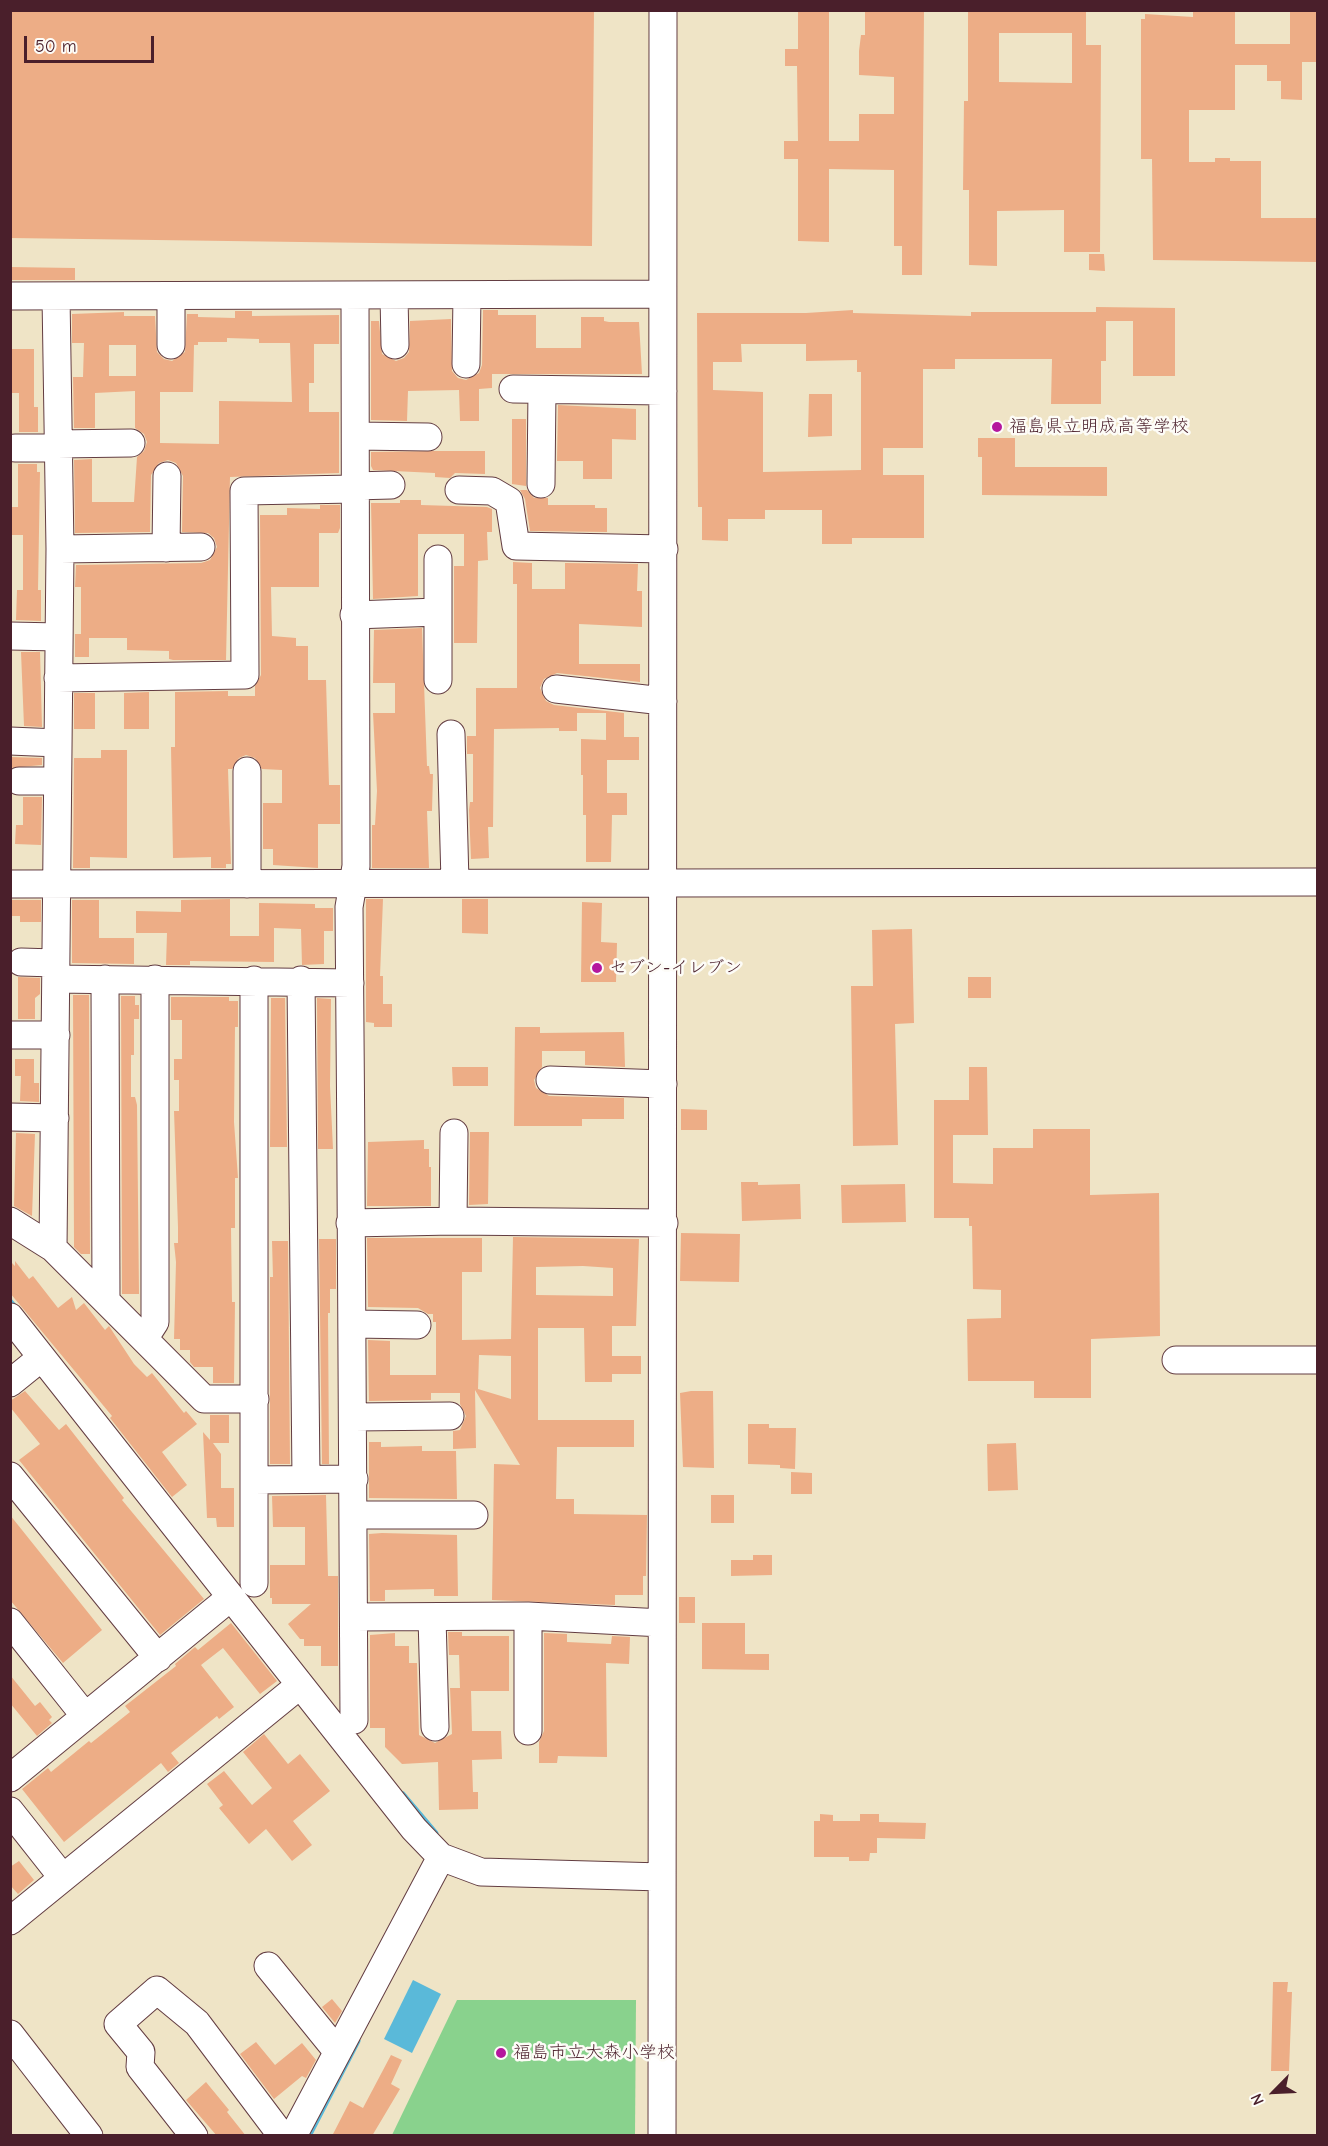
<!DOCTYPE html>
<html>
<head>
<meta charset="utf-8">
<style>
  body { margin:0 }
  #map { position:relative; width:1328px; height:2146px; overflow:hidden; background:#efe4c6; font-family:"Comic Neue",sans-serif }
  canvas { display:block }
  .frame { position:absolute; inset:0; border:12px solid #4a1f2b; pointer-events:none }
  .north { position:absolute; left:1244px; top:2062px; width:60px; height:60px; -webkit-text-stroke:4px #fdfcf7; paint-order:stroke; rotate:246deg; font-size:16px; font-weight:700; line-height:24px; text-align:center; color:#4a1f2b }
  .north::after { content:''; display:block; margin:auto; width:21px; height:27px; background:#4a1f2b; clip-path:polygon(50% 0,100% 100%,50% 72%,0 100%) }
  .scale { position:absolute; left:24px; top:36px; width:130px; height:27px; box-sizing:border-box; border:3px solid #4a1f2b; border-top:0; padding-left:8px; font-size:18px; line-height:21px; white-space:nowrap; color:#4a1f2b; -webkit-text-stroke:4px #fdfcf7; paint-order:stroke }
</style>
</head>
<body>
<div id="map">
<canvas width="1328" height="2146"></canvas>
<div class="frame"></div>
<div class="north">N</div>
<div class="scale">50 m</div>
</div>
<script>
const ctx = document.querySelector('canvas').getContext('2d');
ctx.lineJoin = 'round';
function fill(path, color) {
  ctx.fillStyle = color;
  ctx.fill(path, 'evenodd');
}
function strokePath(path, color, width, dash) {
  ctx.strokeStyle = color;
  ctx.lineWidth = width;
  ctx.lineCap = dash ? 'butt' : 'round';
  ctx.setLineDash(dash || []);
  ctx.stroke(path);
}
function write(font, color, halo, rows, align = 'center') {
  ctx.font = font + ' "Comic Neue","Klee One",sans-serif';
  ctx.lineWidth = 5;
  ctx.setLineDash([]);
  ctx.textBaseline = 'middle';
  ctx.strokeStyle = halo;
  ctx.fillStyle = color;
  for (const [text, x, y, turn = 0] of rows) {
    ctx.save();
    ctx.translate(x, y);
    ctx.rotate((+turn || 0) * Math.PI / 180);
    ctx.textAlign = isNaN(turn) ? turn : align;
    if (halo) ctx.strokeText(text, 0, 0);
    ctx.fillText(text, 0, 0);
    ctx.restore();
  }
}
fill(new Path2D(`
  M457,2000H636L635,2135H392Z`), '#89d28d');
fill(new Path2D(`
  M413,1980L441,1994L412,2053L384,2039Z`), '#5ab9d9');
strokePath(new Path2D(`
  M10,1301L18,1310
  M403,1794L436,1833
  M309,2136L358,2041`), '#5ab9d9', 5);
fill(new Path2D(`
  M10,10H594L592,246L10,238Z
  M798,10H829V141H859V114H894V77L859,75V51L861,35H865V12L924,10L922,275H902V246H894V170L829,169V242L798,241V159H784V141H798L797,66H785V49H798Z
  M968,10H1086V45H1101L1100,252H1064V210L997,211V266L969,265V190H963L964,101H968ZM999,33H1072V83L999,82Z
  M1193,10H1235V44H1290V10H1317L1316,62H1302V100L1281,99V81H1267V65H1235V110H1189V162H1215V158H1230V161H1261V218H1317V262L1153,260L1152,159H1141V19H1145V14L1193,17Z
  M1089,254H1104L1105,271L1089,270Z
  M10,267L75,268V280H10Z
  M1096,307L1175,308V376H1133V321H1106V361H1101V404H1051L1052,359H955V369H923V448H883V475H924V538H852V544H822V510H765V519H728V541L702,540V507H698L697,313H806L853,310V313L971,316V312H1096ZM741,344H806V361L857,360V372H861V470L763,472V392L713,390V362H742Z
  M483,310H498V315H536V348H581V317H604V321L609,322H639L642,374H492V388L479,389V421H460L459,390L408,391L407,421L371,420V321H379L382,354L396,361L404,358L409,352L410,321L451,319L452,371L458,378L466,380L479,373L482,365Z
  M235,311H252V316L339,315V344H314V383H309V412H339V473L230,477L226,660H173L169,659V651L127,650V638H89V657H75V634H81V587H75L76,565L201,563L210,560L217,547L214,538L208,533L182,532L183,476L176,463L168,460L159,463L151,475L150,532L75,533L74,460L92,459V502H134L137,457L144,451L147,442L144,434L135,428V391L95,393V428H74L73,377H83L84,343H72V314L124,312V316H155L157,352L164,359L172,361L185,352L187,314H198V317L235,318ZM227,338L259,339V343H290L292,402L219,401V444L160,443V392H193L194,345H198V342H227ZM109,345H136V376H109Z
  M10,349H34V407H38V432H19V393H10Z
  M809,394H832V436L808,437Z
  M558,405L636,409V440L612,439V479H583V461H557Z
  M512,419H526V486L512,484Z
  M978,438H1015V467H1107V496L982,495V457H978Z
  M435,451H485V474L455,473L450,478L435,477V473L373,470L371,466V452Z
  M18,464H37V472H40L38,590H41V621L16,620L17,590H23V535H12V507H18Z
  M520,490H527L534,498H548V505H595V508H607V532L530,531L525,499Z
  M400,500H421V505L487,507L492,509V532H487L488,560L478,561L477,643H454V566H464V534H418V596L373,599L371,503H400Z
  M320,505H340V528L338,533H319V587H271L272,636L296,638V646H308V680H326L329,785H340V824H318V868L273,865V849H263V803H282V770L262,769L255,758L246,755L239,758L232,769H228L231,864H226V868H211V857L173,858L171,747H175V692L228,691V696H255V686L261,675L260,515H287V508L320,509Z
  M513,562L532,563V589H565V563L638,564L637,591H642V627L579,624V664H640V682L557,673L544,679L540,688L546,701L554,705L624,713V737H639V760H607V793H627V815H612L611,862H586V815H583V775H581V739L606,740V713H577V731H559V728L494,729L493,827H488L489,858L471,859L469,810L470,802H473V754H467V736H476V688H517V584H513Z
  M422,628L427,766H429L430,774H433L432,811H427L429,868H372V825H375L377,791L373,713H395V683H373L374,630Z
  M21,652H40L42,727L24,726Z
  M149,692V729H124V693Z
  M74,693H95V729H74Z
  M101,750H127V858L90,857V868H73L74,758H101Z
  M10,757L42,758V765L10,768Z
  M23,797H42L41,845L15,844L16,825H23Z
  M230,899V936H259V903L315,904V908H333V931H324V964L302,965L301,929L274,928V962L190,961V965H166L167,933H136V911L181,912V900Z
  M366,899H383L380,976H383V1004H392V1027H374V1023L366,1022Z
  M462,899H488V934L462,933Z
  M10,900H41V922H20V916H10Z
  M72,900H99V938H134V964L72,963Z
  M582,902L602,903L601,942L617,943L616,982H581Z
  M912,929L914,1023L895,1024L898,1145L853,1146L851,986H873L872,930Z
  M18,977L40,978V994L35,998V1019H18Z
  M968,977H991V998H968Z
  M73,995H89L90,1254H81L74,1247Z
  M121,996H135V1005H139V1019H134V1055H131V1097H135L137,1105L139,1294H122Z
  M171,997H229V1001H238V1027H235L234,1122L238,1178H235V1228H231L232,1302H235L234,1383H213V1367H194L190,1362V1350H180V1339H174L176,1262L174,1243H178V1227L174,1111H179V1080H174V1059H182V1020H171Z
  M271,998H285L287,1147H270Z
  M317,998L331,999L330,1086L333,1149H318Z
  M515,1027H540V1033L624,1032L625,1067L585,1065V1051H542V1067L534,1080L536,1088L549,1096L624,1098V1119H582V1126H514Z
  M15,1059H34V1083H39V1102L20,1101L21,1076H15Z
  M452,1067H488V1086H453Z
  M969,1067H987L988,1135H953V1183L993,1184V1148H1033V1129H1090V1195L1159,1193L1160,1336L1091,1339V1398H1034V1381H968L967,1319L1001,1318V1290L973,1289L972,1226H969V1218H934V1100H969Z
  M681,1109L707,1110V1130H681Z
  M470,1132H489L488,1204L469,1205Z
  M16,1133L35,1134L32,1216L14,1206Z
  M424,1140V1149H429V1167H431V1206H367L368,1142Z
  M741,1182H758V1185L800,1184L801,1219L742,1221Z
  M905,1184L906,1222L842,1223L841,1185Z
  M681,1233L740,1234L739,1282L680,1281Z
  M513,1237L639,1239L636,1326H612V1356H641V1374H612V1382H585L584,1328H538V1420H634V1447H557L556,1499H574V1514L647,1515L646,1576H643V1595H615V1605L492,1600L494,1464L520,1465L475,1390L476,1448L453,1449V1431L460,1430L466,1416L460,1404V1393H431V1400L369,1401L368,1340L390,1341V1375H436V1322H433V1314H428L418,1308L368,1307L367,1238H482V1272H462V1340L511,1339ZM583,1266L613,1268V1296L536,1295V1267ZM479,1355L511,1356V1399L478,1389Z
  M319,1239H336V1289H330V1313H328L329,1464H322Z
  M272,1241H288L290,1464H270V1277H273Z
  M10,1261L15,1266V1261L29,1279L33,1276L58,1308L72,1297L76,1310L84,1303L105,1330L109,1326L134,1364L147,1377L152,1373L184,1413L186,1411L197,1424L162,1452L187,1485L172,1497L110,1418L112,1416L10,1293Z
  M25,1391L59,1430L66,1424L124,1498L122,1500L204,1599L160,1635L19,1460L40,1444L10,1407V1401Z
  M691,1391H713L714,1468L683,1467L680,1393Z
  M210,1415H229V1443H213L221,1454V1488H234V1527H217L216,1518H207L203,1432L210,1440Z
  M748,1424H769V1428H796L795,1469L780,1468V1465L748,1464Z
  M369,1442H381V1447L422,1446V1451H456L457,1499L369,1498Z
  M1016,1443L1018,1490L988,1491L987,1444Z
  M791,1472L812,1473V1494H791Z
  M326,1495L328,1576H338V1666H321V1646H304V1639H300L288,1624L311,1604H272V1598H270V1565H305V1527H273L272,1496Z
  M711,1495H734V1523H711Z
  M10,1515L102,1630L63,1663L10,1600Z
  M382,1533L457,1535L458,1596H434V1589L385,1590V1601H370L369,1534Z
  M753,1555H772V1575L731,1576V1560H753Z
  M679,1597H695V1623H679Z
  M231,1623L277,1681L260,1694L223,1648L201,1665L234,1707L219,1719L217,1716L171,1753L179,1763L168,1772L161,1763L64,1842L22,1789L48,1768L51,1772L89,1741L91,1743L130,1712L125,1706L176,1666L175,1664L195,1647L198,1650Z
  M702,1623H745V1654H769V1670L702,1669Z
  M448,1632H462V1636H509V1691H471L472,1731H501L502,1759L472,1760L473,1792H478V1809L439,1810L438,1762L402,1764L385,1747V1728H370V1635L395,1633V1646H409V1663H417L419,1735L435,1743L452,1734L450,1688H460L459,1655H449Z
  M544,1633L567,1634V1642L611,1644L612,1636L630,1637L629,1664L606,1663L607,1757L558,1756L557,1763H539V1742L544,1731Z
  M10,1675L35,1706L40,1702L52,1717L49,1720L52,1723L37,1736L10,1703Z
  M264,1734L288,1764L300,1754L330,1791L293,1821L312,1845L292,1861L266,1829L249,1844L219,1808L223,1805L207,1784L224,1771L252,1805L272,1788L243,1752Z
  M820,1814L833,1815V1821H860V1814H879V1822L926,1823L925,1839L877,1838V1853H870L869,1861H849V1857H814V1821H820Z
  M19,1861L34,1880L18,1894L10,1885V1867Z
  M1273,1982H1288L1287,1992H1292L1289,2071H1271Z
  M332,1999L342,2011L335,2023L322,2007Z
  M256,2042L275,2065L302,2043L316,2060L306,2078L302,2076L274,2099L240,2054Z
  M391,2055L402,2060L391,2084L400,2089L372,2136H332L350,2101L363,2108Z
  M206,2082L229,2110L227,2112L246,2136H217L186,2100Z`), '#edad86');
const minor = new Path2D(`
  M394,295L395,345
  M10,296L662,294
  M56,296L60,549L53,1248L204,1399H255
  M171,296V345
  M466,364L467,295
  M513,389L663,391
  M356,436L428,437
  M57,444L131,443
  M15,448H57
  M541,484L542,390
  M354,486L391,485
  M459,490L492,491L509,501L516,546L664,549
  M166,548L167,476
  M60,549L201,547
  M438,559V680
  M354,615L438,612
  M10,636L59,637
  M58,678L245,675L244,491L354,489
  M556,689L663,701
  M451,734L455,882
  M10,741L58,743
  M247,771V884
  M19,781H57
  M10,884L1318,882
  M21,962L55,963
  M56,979L350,983
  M105,979L106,1301
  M254,980V1583
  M301,980L306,1479
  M10,1035H56
  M550,1080L663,1084
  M10,1117L55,1118
  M10,1221L53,1248
  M453,1221L454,1133
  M350,1223L453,1221L664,1223
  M10,1317L414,1829L441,1857L481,1872L662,1877
  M354,1324L417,1325
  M144,1339L155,1322V979
  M1176,1360H1318
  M10,1383L41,1358
  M354,1417L450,1416
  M10,1476L158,1658
  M254,1480L354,1479
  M354,1515H474
  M528,1616V1731
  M354,1617L528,1616L662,1623
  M432,1617L435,1727
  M10,1622L85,1716
  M354,1720C354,1449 351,1178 349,907L356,866L355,295
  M10,1778L231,1597
  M10,1811L63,1878
  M10,1921L300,1685
  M268,1966L337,2051
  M10,2034L89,2136
  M194,2136L140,2067L141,2052L118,2024L157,1990L197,2023L282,2136
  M293,2136L441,1857
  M662,2136L663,10`);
strokePath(minor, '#633d42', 29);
strokePath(minor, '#fff', 27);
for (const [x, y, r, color] of [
  [997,427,6,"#b5179e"],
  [597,968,6,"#b5179e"],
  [501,2053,6,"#b5179e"]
]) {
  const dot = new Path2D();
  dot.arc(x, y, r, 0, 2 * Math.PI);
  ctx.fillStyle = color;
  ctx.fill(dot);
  strokePath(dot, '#fdfcf7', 2);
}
write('18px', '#4a1f2b', '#fdfcf7', [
  ["福島県立明成高等学校",1009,427],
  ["セブン-イレブン",609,968],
  ["福島市立大森小学校",513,2053]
], 'left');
</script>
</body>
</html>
